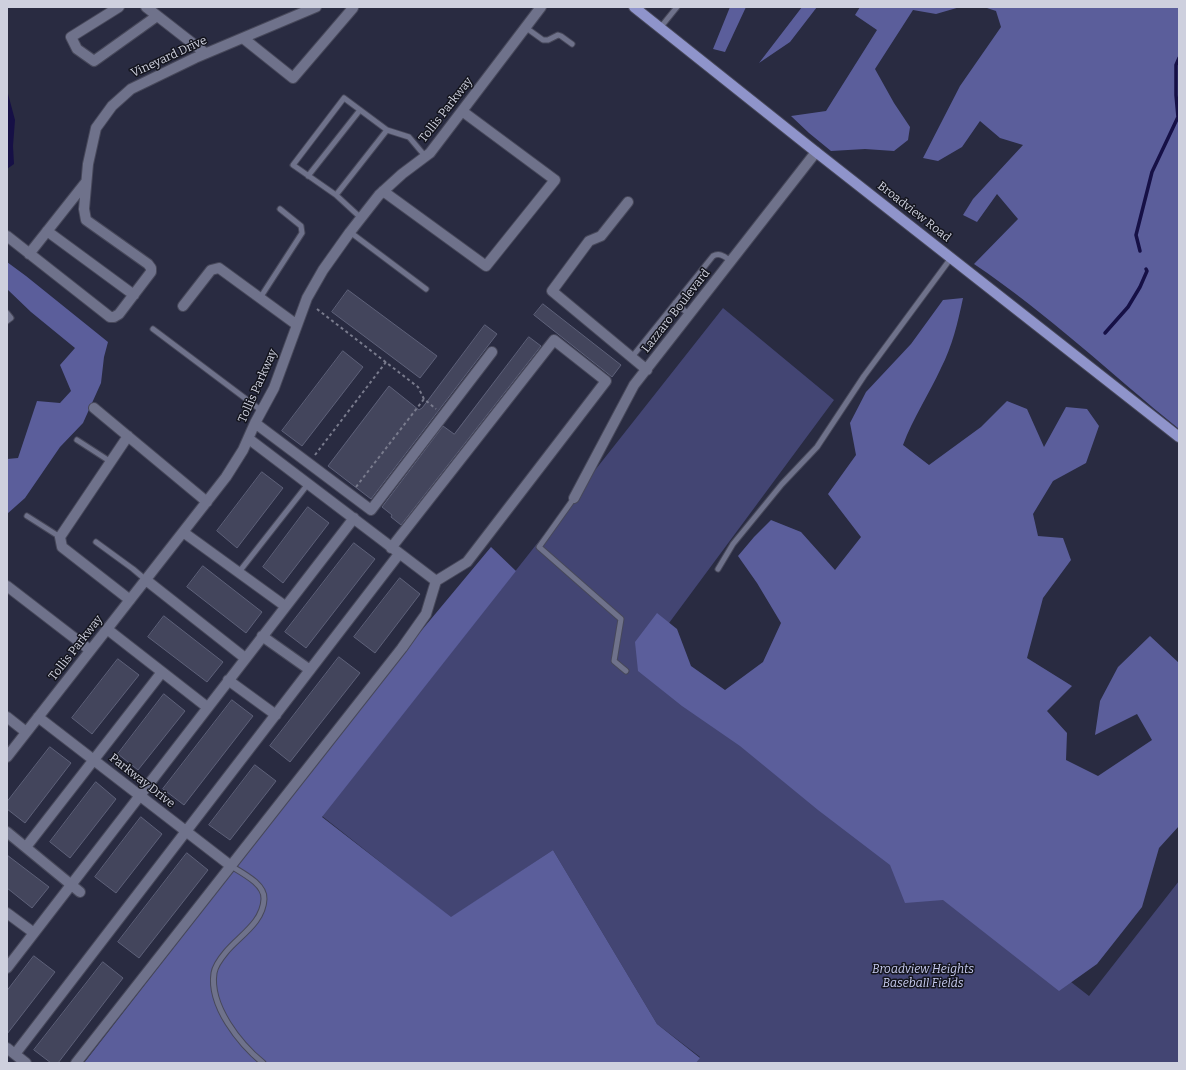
<!DOCTYPE html>
<html>
<head>
<meta charset="utf-8">
<style>
  body { margin:0 }
  #map { position:relative; width:1186px; height:1070px; overflow:hidden; background:#292b41; font-family:Bitter,serif }
  canvas { display:block }
  .frame { position:absolute; inset:0; border:8px solid #ced0de; pointer-events:none }
</style>
</head>
<body>
<div id="map">
<canvas width="1186" height="1070"></canvas>
<div class="frame"></div>
</div>
<script>
const ctx = document.querySelector('canvas').getContext('2d');
ctx.lineJoin = 'round';
function fill(path, color) {
  ctx.fillStyle = color;
  ctx.fill(path, 'evenodd');
}
function strokePath(path, color, width, dash) {
  ctx.strokeStyle = color;
  ctx.lineWidth = width;
  ctx.lineCap = dash ? 'butt' : 'round';
  ctx.setLineDash(dash || []);
  ctx.stroke(path);
}
function write(font, color, halo, rows, align = 'center') {
  ctx.font = font + ' Bitter,serif';
  ctx.lineWidth = 3;
  ctx.setLineDash([]);
  ctx.textBaseline = 'middle';
  ctx.strokeStyle = halo;
  ctx.fillStyle = color;
  for (const [text, x, y, turn = 0] of rows) {
    ctx.save();
    ctx.translate(x, y);
    ctx.rotate((+turn || 0) * Math.PI / 180);
    ctx.textAlign = isNaN(turn) ? turn : align;
    if (halo) ctx.strokeText(text, 0, 0);
    ctx.fillText(text, 0, 0);
    ctx.restore();
  }
}
fill(new Path2D(`
  M723,308L834,400L655,642L927,870L1089,996L1179,881V1063H696L700,1057L657,1024L553,850L451,918L322,816Z`), '#434573');
fill(new Path2D(`
  M730,7H746L725,52L713,49Z
  M802,7H817L790,42L759,63Z
  M860,7H960L936,14L913,10L875,69L894,103L910,127L908,140L894,151L865,149L831,151L809,133L791,116L826,111L877,30L855,15Z
  M984,7H1179V429C1111,374 1047,313 974,264L1018,219L997,194L977,222L963,215L973,199L1023,145L1000,138L980,121L962,147L938,161L923,158L960,86L1001,27L996,11Z
  M7,262L26,276L108,342L104,357L101,383L83,423L60,447L25,498L7,514V459L18,458L37,401L60,403L71,391L60,365L75,348L31,312L7,289Z
  M963,298C958,322 952,347 941,368C929,394 913,418 903,445L929,465L981,427L1007,401L1027,409L1044,447L1066,407L1087,409L1099,426L1086,463L1053,481L1033,514L1038,536L1063,538L1071,560L1043,598L1027,658L1072,686L1047,711L1067,733L1066,760L1098,776L1152,740L1137,714L1095,735L1100,701L1118,667L1150,636L1179,663V826L1159,848L1142,907L1097,964L1059,991L943,900L905,903L890,865L818,810L740,746L682,706L638,671L635,642L657,613L677,629L691,666L725,690L763,662L781,623L757,583L738,556L754,537L771,520L801,532L835,570L861,537L828,494L856,455L850,423L866,392L911,344L943,300Z
  M491,547L516,571L322,817L451,917L553,850L657,1024L700,1058L696,1063H84L396,661Z`), '#5b5e9b');
fill(new Path2D(`
  M7,90L15,120L13,146L14,164L7,169Z`), '#161046');
strokePath(new Path2D(`
  M1140,251L1136,235L1152,172L1178,117L1176,95V65L1179,58
  M1105,333L1128,307L1140,287L1147,271L1146,269`), '#161046', 3.5);
const building = new Path2D(`
  M348,290L437,356L420,378L332,312Z
  M543,304L621,365L612,377L534,315Z
  M485,325L497,334L371,499L328,466L389,386L419,410L422,408Z
  M529,337L541,346L401,525L391,517L392,515L382,507L443,426L454,434Z
  M343,351L363,367L302,446L282,431Z
  M262,472L283,488L237,548L217,531Z
  M308,507L329,523L283,583L263,567Z
  M354,543L375,559L306,648L285,632Z
  M203,566L262,612L246,633L187,587Z
  M400,578L420,594L375,653L354,637Z
  M164,616L223,662L207,682L148,637Z
  M339,657L360,673L290,762L270,746Z
  M118,659L139,675L92,734L72,718Z
  M164,694L185,711L138,770L118,754Z
  M232,700L253,716L184,805L163,789Z
  M50,747L71,763L25,823L7,809V802Z
  M255,765L276,781L230,840L209,825Z
  M96,782L116,799L70,858L50,842Z
  M141,817L162,834L116,893L95,877Z
  M187,853L208,870L139,958L118,942Z
  M7,855L49,887L32,908L7,888Z
  M34,956L55,972L7,1034V991Z
  M103,962L123,978L58,1063H51L34,1050Z`);
fill(building, '#43455c');
strokePath(building, '#5e6179', 1);
const lane = new Path2D(`
  M525,27L543,40H548L558,35L561,36L572,44
  M660,28L677,7
  M387,130L344,98L293,165L336,195L387,130L409,137L425,156
  M308,176L360,110
  M336,195L361,218
  M350,232L426,289
  M260,298L302,233L301,226L280,209
  M675,303L690,315
  M7,313L11,318L7,321
  M153,329L262,411
  M632,357L713,256C720,252 725,257 731,261
  M77,440L111,462
  M574,498L539,547L621,619L614,661L626,671
  M27,516L60,537
  M96,542L133,569L146,580
  M718,569L733,544L782,484L817,447L864,376L951,258
  M239,572L308,484
  M231,866C242,873 265,884 264,899C263,923 239,936 226,952C221,958 215,966 214,973C209,1006 240,1044 263,1063`);
const street = new Path2D(`
  M119,7L71,37L77,49L94,61L157,16
  M146,7L205,53
  M243,38L293,78L353,8
  M383,191L486,266L555,180L462,111
  M628,202L601,236L589,241L552,291L647,370
  M47,231L134,295
  M7,236L110,317H114L119,314L151,272V268L148,264L86,220L84,209L88,164L96,128L112,106L131,89L195,58L316,7
  M29,254L86,182
  M183,306L211,270L219,268L297,325
  M94,408L207,502
  M255,423L371,510L492,352
  M128,436L60,537L62,547L130,600
  M249,439L436,581
  M574,498L634,385L816,152
  M183,532L285,606
  M146,580L245,658
  M7,586L90,650
  M107,629L207,707
  M262,636L310,670
  M228,680L276,715
  M7,717L26,732
  M38,717L231,866
  M7,757L226,477L243,450L255,423L274,388L307,298L323,270L350,232L379,195L402,174L430,153L541,7
  M7,832L80,892
  M26,847L162,672
  M7,913L34,933
  M7,968L354,518
  M7,1048L26,1063
  M15,1054L399,554
  M76,1063L402,648L426,614L436,581L467,562L606,381L554,340L391,548`);
const primary = new Path2D(`
  M634,7L816,152L1179,437`);
strokePath(lane, '#47485a', 7);
strokePath(street, '#47485a', 12);
strokePath(primary, '#47485a', 12);
strokePath(new Path2D(`
  M317,309L418,387L424,399L436,409
  M315,455L386,362
  M356,487L424,399`), '#797b8d', 2, [3, 3]);
strokePath(lane, '#6f728b', 5);
strokePath(street, '#6f728b', 10);
strokePath(primary, '#8f94cb', 10);
write('12px', '#ced0de', '#14151e', [
  ["Vineyard Drive",169,57,-25],
  ["Tollis Parkway",446,110,-52],
  ["Broadview Road",914,212,38],
  ["Lazzaro Boulevard",676,311,-52],
  ["Tollis Parkway",258,386,-66],
  ["Tollis Parkway",76,648,-52],
  ["Parkway Drive",142,781,38]
]);
write('italic 12px', '#c8ccf0', '#14151e', [
  ["Broadview Heights",923,970],
  ["Baseball Fields",923,984]
]);
</script>
</body>
</html>
